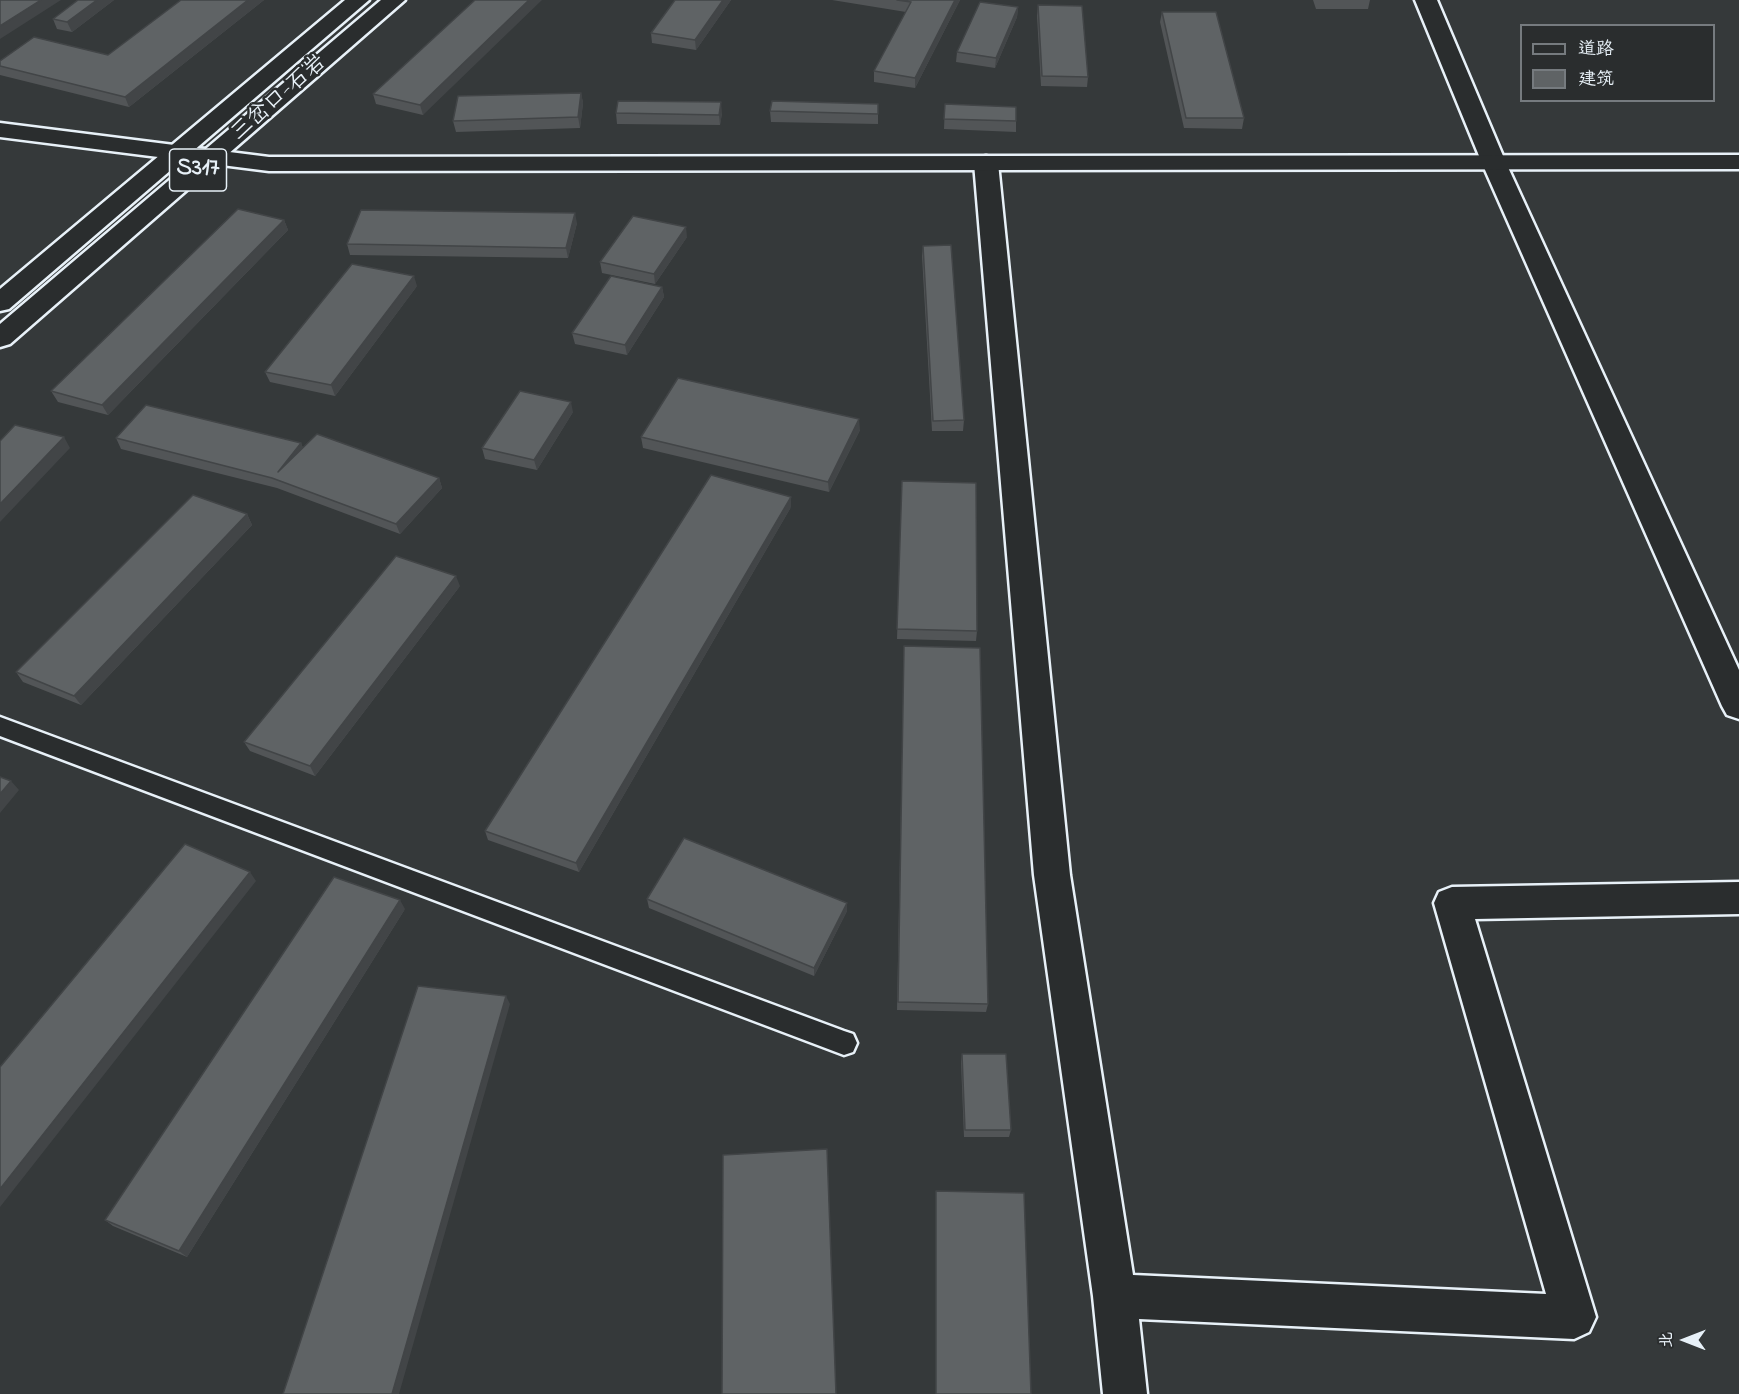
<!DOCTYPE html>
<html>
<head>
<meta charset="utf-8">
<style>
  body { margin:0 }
  #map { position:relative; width:1739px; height:1394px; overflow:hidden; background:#35393a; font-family:"Indie Flower","LXGW WenKai TC",sans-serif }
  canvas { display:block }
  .legend { position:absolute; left:1520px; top:24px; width:195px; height:78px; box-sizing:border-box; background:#2a2d2e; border:2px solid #767b7f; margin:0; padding:8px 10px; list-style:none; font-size:18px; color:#e8f1f8 }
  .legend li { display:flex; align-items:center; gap:12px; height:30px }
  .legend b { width:30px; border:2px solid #767b7f }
  .north { position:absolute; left:1655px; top:1310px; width:60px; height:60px; -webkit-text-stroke:4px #2a2d2e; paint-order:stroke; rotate:270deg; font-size:16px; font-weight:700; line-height:24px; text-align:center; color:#e8f1f8 }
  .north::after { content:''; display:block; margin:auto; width:21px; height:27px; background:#e8f1f8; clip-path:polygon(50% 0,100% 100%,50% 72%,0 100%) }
</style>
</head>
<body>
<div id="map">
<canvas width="1739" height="1394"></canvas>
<ul class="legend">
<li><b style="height:8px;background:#2a2d2e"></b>道路</li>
<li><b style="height:16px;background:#5f6365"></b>建筑</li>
</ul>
<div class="north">北</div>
</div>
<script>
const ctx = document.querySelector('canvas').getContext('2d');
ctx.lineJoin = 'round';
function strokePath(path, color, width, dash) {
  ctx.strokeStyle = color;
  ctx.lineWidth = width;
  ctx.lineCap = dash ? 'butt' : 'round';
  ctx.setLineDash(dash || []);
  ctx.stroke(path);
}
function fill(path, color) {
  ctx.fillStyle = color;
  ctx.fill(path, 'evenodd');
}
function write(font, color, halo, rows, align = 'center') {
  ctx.font = font + ' "Indie Flower","LXGW WenKai TC",sans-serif';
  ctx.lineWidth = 5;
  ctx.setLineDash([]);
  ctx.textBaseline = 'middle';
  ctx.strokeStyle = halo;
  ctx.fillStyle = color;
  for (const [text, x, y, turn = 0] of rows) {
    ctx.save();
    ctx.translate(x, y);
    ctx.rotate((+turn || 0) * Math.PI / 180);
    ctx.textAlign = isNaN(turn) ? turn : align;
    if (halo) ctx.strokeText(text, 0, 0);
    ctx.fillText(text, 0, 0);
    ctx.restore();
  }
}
const service = new Path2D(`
  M0,717L844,1031L853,1034L857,1043L853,1052L844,1055L0,736Z`);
const minor = new Path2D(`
  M1415,0H1437L1506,163L1739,670V719L1727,715L1722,706L1482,163Z
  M986,156L994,158L998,163L1070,875L1133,1275L1546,1294L1434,903L1439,892L1452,887L1739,882V914L1475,919L1596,1317L1589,1332L1574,1339L1139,1319L1147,1394H1103L1093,1296L1034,875L974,163L978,158Z`);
const tertiary = new Path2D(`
  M0,123L269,157L1739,155V169L269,171L0,137Z`);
const trunk = new Path2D(`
  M345,0H369L9,309L0,311V289Z
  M381,0H405L10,344L0,347V324Z`);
strokePath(service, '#e8f1f8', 5);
strokePath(minor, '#e8f1f8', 5);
strokePath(tertiary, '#e8f1f8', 5);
strokePath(trunk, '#e8f1f8', 5);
fill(service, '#2a2d2e');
fill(minor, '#2a2d2e');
fill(tertiary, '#2a2d2e');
fill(trunk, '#2a2d2e');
fill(new Path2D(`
  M78,0H114L72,32L57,29L53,19Z
  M181,0H264L129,107L0,75V61L108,55Z
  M475,0L423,115L376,104L373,94Z
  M675,0H731L696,50L652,43L651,33Z
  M832,0H960L915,88L874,82V71L906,12Z
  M1313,0H1370L1368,9H1316Z
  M1038,5L1088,77L1087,87L1041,86L1037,16Z
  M1018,7L1017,17L995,68L956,62L957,52Z
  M1162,12L1244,118L1242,129L1184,128L1160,22Z
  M581,93L583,103L580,128L456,132L453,121Z
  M878,104V124L771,122L770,111Z
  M945,104L1016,121V132L944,129Z
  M616,113H722L720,125L617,124Z
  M284,220L288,230L108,415L58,402L51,391Z
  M577,223L568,258L350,255L347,244Z
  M687,237L655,284L602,273L600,262Z
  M923,246L964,420L963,431H932L922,256Z
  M417,286L335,396L270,382L265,372Z
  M662,287L664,297L627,355L575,344L572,333Z
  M573,412L537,470L485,459L482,448Z
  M860,430L829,492L643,448L641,437Z
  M116,438L301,443L303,448L439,478L442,488L400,534L277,488L121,449Z
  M902,481L977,631L976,641L897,639Z
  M791,507L579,872L488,840L485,831Z
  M247,514L252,525L81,705L23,682L16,672Z
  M460,586L315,776L250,751L244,742Z
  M904,646L988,1004L986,1012L897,1010Z
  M647,899L847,911L814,976L649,908Z
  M405,909L187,1257L113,1226L105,1220Z
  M962,1054L1011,1130L1009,1137H964L961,1062Z
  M936,1191L1031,1394H936Z`), '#525557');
fill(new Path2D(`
  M41,0H61L0,39V26Z
  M97,0H114L72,32L67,22Z
  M248,0H264L129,107L125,97Z
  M529,0H542L423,115L420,105Z
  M723,0H731L696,50L695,40Z
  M955,0H960L915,88V78Z
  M1018,7L1017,17L995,68L996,58Z
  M581,93L583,103L580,128L578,117Z
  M721,102L722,113L720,125L719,115Z
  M575,213L577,223L568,258L566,248Z
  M284,220L288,230L108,415L102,405Z
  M686,227L687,237L655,284L654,274Z
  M414,276L417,286L335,396L331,385Z
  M662,287L664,297L627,355L625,345Z
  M571,402L573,412L537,470L534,460Z
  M859,419L860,430L829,492L828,482Z
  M64,437L70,448L0,522V504Z
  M301,443L305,453L283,482L278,472Z
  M439,478L442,488L400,534L396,524Z
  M791,497V507L579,872L576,863Z
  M247,514L252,525L81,705L74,696Z
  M456,576L460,586L315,776L310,766Z
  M11,781L19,790L0,813V794Z
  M250,872L256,881L0,1207V1189Z
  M400,900L405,909L187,1257L179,1251Z
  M847,903V911L814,976V968Z
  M506,996L510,1004L399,1394H392Z`), '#424547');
const building = new Path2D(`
  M0,0H41L0,26Z
  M78,0H97L67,22L53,19Z
  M181,0H248L125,97L0,66V61L34,37L108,55Z
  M475,0H529L420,105L373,94Z
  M675,0H723L695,40L651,33Z
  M897,0H955L915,78L874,71L911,2Z
  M980,2L1018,7L996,58L957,52Z
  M1038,5L1082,6L1088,77L1042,76Z
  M1162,12H1216L1244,118H1186Z
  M581,93L578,117L453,121L458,96Z
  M618,101L721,102L719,115L616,113Z
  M772,101L878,104V114L770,111Z
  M945,104L1016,107V121L944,119Z
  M238,209L284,220L102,405L51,391Z
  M361,210L575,213L566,248L347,244Z
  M633,216L686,227L654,274L600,262Z
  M951,245L964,420L933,421L923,246Z
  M352,264L414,276L331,385L265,372Z
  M611,276L662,287L625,345L572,333Z
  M678,378L859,419L828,482L641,437Z
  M520,391L571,402L534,460L482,448Z
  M146,405L301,443L278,472L317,434L439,478L396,524L272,478L116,438Z
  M15,425L64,437L0,504V441Z
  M711,475L791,497L576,863L485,831Z
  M902,481L976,483L977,631L897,629Z
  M193,495L247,514L74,696L16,672Z
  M396,556L456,576L310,766L244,742Z
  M904,646L980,648L988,1004L898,1002Z
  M0,777L11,781L0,794Z
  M684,838L847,903L814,968L647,899Z
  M185,844L250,872L0,1189V1067Z
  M334,877L400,900L179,1251L105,1220Z
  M418,986L506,996L392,1394H283Z
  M962,1054H1006L1011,1130H965Z
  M827,1149L836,1394H722L723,1155Z
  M936,1191L1024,1193L1031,1394H936Z`);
fill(building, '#5f6365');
strokePath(building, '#424547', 1.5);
write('22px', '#e8f1f8', '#2a2d2e', [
  ["三岔口-石岩",280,99,-41]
]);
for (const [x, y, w] of [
  [198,170,57]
]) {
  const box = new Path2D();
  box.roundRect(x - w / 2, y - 21, w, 42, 4.5);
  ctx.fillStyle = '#2a2d2e';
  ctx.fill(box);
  strokePath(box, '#e8f1f8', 1.5);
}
write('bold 24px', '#e8f1f8', null, [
  ["S317",198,170]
]);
</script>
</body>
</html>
